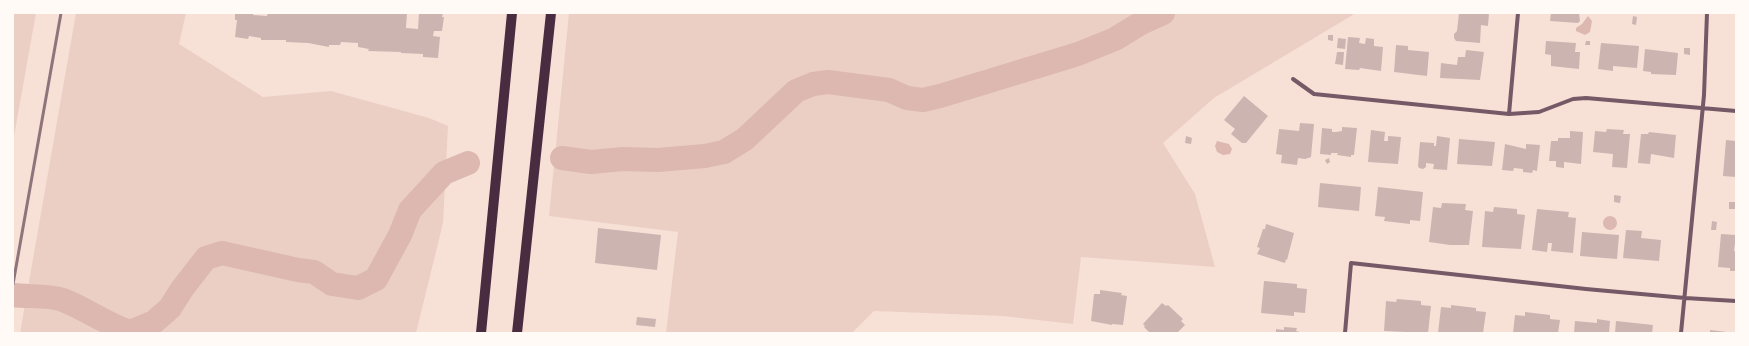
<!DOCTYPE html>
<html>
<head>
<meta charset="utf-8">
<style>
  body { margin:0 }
  #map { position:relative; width:1749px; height:346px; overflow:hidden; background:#f7e1d7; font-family:"Golos Text",sans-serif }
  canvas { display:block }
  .frame { position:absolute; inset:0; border:14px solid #fffaf5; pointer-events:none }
</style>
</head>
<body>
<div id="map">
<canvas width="1749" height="346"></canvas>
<div class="frame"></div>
</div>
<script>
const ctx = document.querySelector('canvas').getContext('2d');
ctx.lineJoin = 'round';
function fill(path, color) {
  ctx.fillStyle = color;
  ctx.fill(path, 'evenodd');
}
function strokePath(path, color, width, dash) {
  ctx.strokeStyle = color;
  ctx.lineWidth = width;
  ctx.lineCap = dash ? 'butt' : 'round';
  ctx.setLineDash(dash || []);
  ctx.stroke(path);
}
fill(new Path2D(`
  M13,13H36L13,142Z
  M76,13H186L179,44L263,97L331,91L429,118L448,126L443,223L416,333H20Z
  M569,13H1356L1214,98L1163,143L1195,194L1215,267L1081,257L1073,324L1003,316L874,311L852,333H666L678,232L549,216Z`), '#ebcfc5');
fill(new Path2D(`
  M1588,16L1592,21L1590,32L1585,35L1576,31V28L1582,24Z
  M1217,141L1229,144L1232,149L1230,154L1223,155L1217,152L1215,146Z
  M1603 223a7 7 0 1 1 14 0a7 7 0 1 1-14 0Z`), '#dcb8b0');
strokePath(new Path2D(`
  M562,158L591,162L623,159L658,160L705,156L724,152L745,139L796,91L813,84L828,82L889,90L907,98L923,100L940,96L1078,54L1115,39L1141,23L1163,13
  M13,295C28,297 49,295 63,300C86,309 106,324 130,332L154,322L170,308L182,289L206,258L222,253L298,270L314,272L332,284L358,288L376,279L400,235L410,210L444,173L468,163`), '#dcb8b0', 24);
fill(new Path2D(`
  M235,13H253V15L267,16L268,13H407L406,28L418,29L419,13H443L442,17H444L442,31H434L433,36L440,37L438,58L423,57V54L401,53V52L368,51L369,49L358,47V43L341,42L340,45H329V47L308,43L286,42V40H261V38L249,36L248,39L235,37L237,20H235Z
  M1459,13H1489L1488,26L1481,25L1480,43L1456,41L1454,38V34L1457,31Z
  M1551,13H1579L1580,21L1578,23L1550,21Z
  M1633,16L1637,17L1636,25L1632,24Z
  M1328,35H1333V41L1328,40Z
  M1348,37L1360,38L1359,43L1365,44L1366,38L1374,39V46L1383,47L1381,71L1360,68L1359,70L1345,69Z
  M1338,38L1346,39L1345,49L1337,48Z
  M1546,41L1576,43L1575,52H1580L1579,69L1551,66V55L1545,54Z
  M1586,41H1590V45H1585Z
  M1601,43L1639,46L1637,68L1613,66V71L1598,69Z
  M1396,45L1408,46V50L1429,52L1427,76L1394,72Z
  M1684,48H1690V55L1684,54Z
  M1645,49L1678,53L1676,75L1651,74V72L1643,71Z
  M1466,50L1484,52L1480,80L1440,78L1441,63L1457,65L1458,57H1465Z
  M1337,52H1344L1343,65L1335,64Z
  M1244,96L1268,116L1246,143H1242L1231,134L1235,129L1224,120Z
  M1300,123L1314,124L1311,157L1305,159L1298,158L1297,165L1281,163L1282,155L1276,154L1279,129L1299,131Z
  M1342,127L1357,128L1354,155H1351V157L1337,155L1338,153H1331V155L1320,154L1322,128L1332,129V132H1336L1342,131Z
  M1607,129L1624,130L1623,134H1630L1627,168L1612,167L1613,154L1593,152L1595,131L1606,132Z
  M1371,130L1385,132L1384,141H1388V136L1401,137L1398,164L1368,162Z
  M1570,131L1583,132L1581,164L1564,162V168L1556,167V161H1549L1551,141H1558V138H1570Z
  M1649,132L1676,135L1674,158L1651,154L1650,164L1638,163L1641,134H1648Z
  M1186,136L1192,138L1191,144L1185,143Z
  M1437,136L1450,138L1447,170L1433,169L1434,164L1426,163V167L1423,169L1419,168L1418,166L1420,142L1434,143V146H1436Z
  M1459,139L1495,142L1492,166L1457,164Z
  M1726,140L1736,141V177L1723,176Z
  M1505,144L1526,149V144L1540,145L1537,171L1533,170L1532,173L1523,172V169L1514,168L1513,171L1502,170Z
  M1329,158L1330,162L1327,164L1325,160Z
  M1320,183L1361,187L1359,211L1318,207Z
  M1378,187L1423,192L1420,221L1410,220V224L1384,221L1385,217L1375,216Z
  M1614,195L1621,196L1620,203L1614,202Z
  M1729,202H1736V209H1729Z
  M1442,203L1466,204L1465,210L1473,211L1469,245H1450L1429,242L1433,207L1441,208Z
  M1494,207L1517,209V214L1525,215L1521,249L1482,247L1485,211L1493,212Z
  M1537,209L1569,212L1568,217L1576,218L1573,253L1551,251L1552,243H1548L1547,252L1532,250Z
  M1712,221L1717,222L1716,230H1711Z
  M1266,224L1294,233L1287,260L1286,259L1285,263L1257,254L1260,248L1257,247L1263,229H1265Z
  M598,228L661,235L657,270L595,263Z
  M1626,230L1642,231L1641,238L1661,240L1659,261L1623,258Z
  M1582,232L1619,235L1617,259L1580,256Z
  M1721,234L1736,235L1734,251L1736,252V271H1730V268L1718,267Z
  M1264,281L1297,284V288L1307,289L1305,313L1294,312V316L1261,313Z
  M1100,290L1122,293L1121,295L1127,296L1123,325L1112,324V325L1091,321L1094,294H1100Z
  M1397,299L1421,301V305L1431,306L1428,333L1384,331L1386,301L1396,302Z
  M1162,303L1166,306L1168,305L1183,319L1181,321L1185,325L1177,333H1150L1144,327L1145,326L1143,324Z
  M1451,305L1476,308V311L1486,312L1483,333H1438L1441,307L1451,308Z
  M1525,312L1550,315V319L1560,320L1558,333H1513L1515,315L1525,316Z
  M637,317L656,319L655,327L636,325Z
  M1597,319L1610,321L1609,333H1574L1575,321L1597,323Z
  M1616,321L1653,325L1652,333H1615Z
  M1284,327L1297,328L1296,331L1304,333H1276V329L1284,330Z
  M1710,330L1727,332V333H1710Z`), '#ccb4b1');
strokePath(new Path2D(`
  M1293,79L1314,94L1509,114L1539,112L1573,99L1586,98L1736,111
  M1509,114L1518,13
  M1345,333L1351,263L1586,289L1685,298L1736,301
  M1681,333L1704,95L1707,13`), '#755966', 4);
strokePath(new Path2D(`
  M481,333L512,13
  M517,333L551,13`), '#4a2c40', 10);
strokePath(new Path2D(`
  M13,284L61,13`), '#8f747c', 3);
</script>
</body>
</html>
